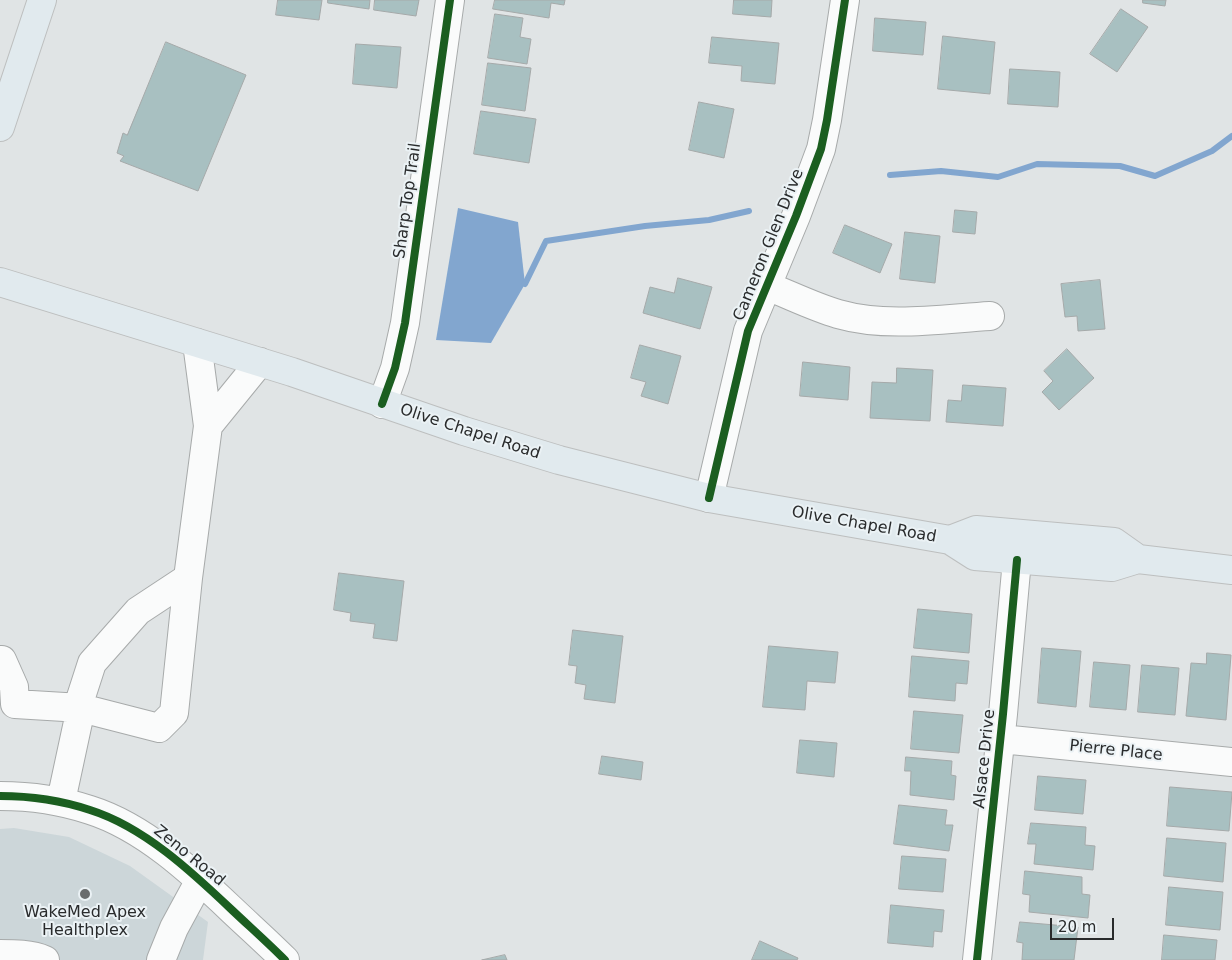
<!DOCTYPE html>
<html>
<head>
<meta charset="utf-8">
<style>
  body { margin:0 }
  #map { position:relative; width:1232px; height:960px; overflow:hidden; background:#e0e4e5; font-family:"DejaVu Sans",sans-serif }
  canvas { display:block }
  .scale { position:absolute; left:1050px; top:918px; width:64px; height:22px; box-sizing:border-box; border:2px solid #292b2c; border-top:0; padding-left:6px; font-size:15px; line-height:18px; white-space:nowrap; color:#292b2c; -webkit-text-stroke:4px #ebf2f5; paint-order:stroke }
</style>
</head>
<body>
<div id="map">
<canvas width="1232" height="960"></canvas>
<div class="scale">20 m</div>
</div>
<script>
const ctx = document.querySelector('canvas').getContext('2d');
ctx.lineJoin = 'round';
function fill(path, color) {
  ctx.fillStyle = color;
  ctx.fill(path, 'evenodd');
}
function strokePath(path, color, width, dash) {
  ctx.strokeStyle = color;
  ctx.lineWidth = width;
  ctx.lineCap = dash ? 'butt' : 'round';
  ctx.setLineDash(dash || []);
  ctx.stroke(path);
}
function write(font, color, halo, rows, align = 'center') {
  ctx.font = font + ' "DejaVu Sans",sans-serif';
  ctx.lineWidth = 4;
  ctx.setLineDash([]);
  ctx.textBaseline = 'middle';
  ctx.strokeStyle = halo;
  ctx.fillStyle = color;
  for (const [text, x, y, turn = 0] of rows) {
    ctx.save();
    ctx.translate(x, y);
    ctx.rotate((+turn || 0) * Math.PI / 180);
    ctx.textAlign = isNaN(turn) ? turn : align;
    if (halo) ctx.strokeText(text, 0, 0);
    ctx.fillText(text, 0, 0);
    ctx.restore();
  }
}
fill(new Path2D(`
  M14,828L69,837L130,866L208,922L203,960H0V829Z`), '#ccd6d9');
fill(new Path2D(`
  M458,208L518,222L525,284L491,343L436,340Z`), '#82a6cf');
strokePath(new Path2D(`
  M890,175L941,171L998,177L1037,164L1120,166L1155,176L1212,151L1232,136
  M525,284L546,241L645,226L709,220L749,211`), '#82a6cf', 6);
const building = new Path2D(`
  M278,0H322L319,20L276,15Z
  M328,0H370L369,9L328,3Z
  M375,0H419L416,16L374,10Z
  M495,0H565L564,5L551,3L549,18L493,9Z
  M734,0H772L771,17L733,14Z
  M1143,0H1166L1165,6L1143,3Z
  M1121,9L1148,27L1117,72L1090,54Z
  M495,14L523,18L520,37L531,39L527,64L488,58Z
  M875,18L926,22L923,55L873,51Z
  M943,36L995,42L990,94L938,89Z
  M712,37L779,43L775,84L741,81L742,66L709,63Z
  M166,42L246,75L198,191L120,161L124,156L117,153L123,133L127,135Z
  M356,44L401,47L397,88L353,84Z
  M488,63L531,68L525,111L482,105Z
  M1010,69L1060,72L1058,107L1008,104Z
  M699,102L734,109L724,158L689,150Z
  M481,111L536,119L529,163L474,154Z
  M955,210L977,212L975,234L953,232Z
  M845,225L892,244L880,273L833,253Z
  M905,232L940,236L935,283L900,279Z
  M678,278L712,287L700,329L643,313L650,287L674,293Z
  M1100,280L1105,329L1078,331L1077,316L1065,317L1061,284Z
  M640,345L681,356L668,404L641,396L646,382L631,378Z
  M1067,349L1094,378L1059,410L1042,392L1053,381L1044,371Z
  M803,362L850,367L848,400L800,396Z
  M897,368L933,370L930,421L870,418L872,382L896,383Z
  M963,385L1006,388L1003,426L946,422L948,400L961,401Z
  M339,573L404,581L397,641L373,638L375,624L350,621L351,613L334,610Z
  M918,609L972,614L969,653L914,648Z
  M573,630L623,636L615,703L584,699L586,685L575,683L577,666L569,665Z
  M769,646L838,652L835,683L807,681L805,710L763,707Z
  M1042,648L1081,651L1076,707L1038,703Z
  M1207,653L1231,655L1226,720L1186,716L1191,663L1206,664Z
  M912,656L969,661L967,684L956,683L955,701L909,697Z
  M1094,662L1130,665L1126,710L1090,707Z
  M1142,665L1179,668L1175,715L1138,712Z
  M914,711L963,715L959,753L911,749Z
  M800,740L837,743L834,777L797,773Z
  M602,756L643,762L641,780L599,774Z
  M906,757L952,761L951,775L956,776L954,800L910,795L911,771H905Z
  M1038,776L1086,780L1083,814L1035,810Z
  M1170,787L1232,792L1229,831L1167,826Z
  M899,805L947,810L945,825H953L949,851L894,844Z
  M1031,823L1086,827L1085,845L1095,846L1093,870L1034,864L1036,844H1028Z
  M1167,838L1226,843L1223,882L1164,876Z
  M902,856L946,859L943,892L899,889Z
  M1025,871L1082,877V894L1090,895L1088,918L1029,912L1030,895L1023,894Z
  M1169,887L1223,892L1220,930L1166,925Z
  M891,905L944,910L942,932L934,931L933,947L888,943Z
  M1020,922L1078,927L1074,960H1022L1023,943L1017,942Z
  M1164,935L1217,940L1215,960H1162Z
  M760,941L798,958L797,960H752Z
  M505,955L507,960H482Z`);
fill(building, '#a8c0c1');
strokePath(building, '#a5a9a9', 1);
const minor = new Path2D(`
  M767,286C790,295 814,307 838,314C887,328 941,319 990,316
  M382,404L395,368L405,323L450,0
  M208,426L260,362
  M709,498L748,331L796,216L821,149L827,120L845,0
  M2,660L14,687L15,704L81,708L159,728L174,713L188,578
  M1001,739L1232,762
  M0,796C31,796 60,800 90,810C144,827 192,872 232,910C250,927 268,943 285,960
  M61,801L81,708V697L92,663L138,611L188,578L208,426L197,343
  M0,954C14,954 31,954 45,960
  M161,960L174,928L200,880
  M977,960L1003,714L1017,560`);
const major = new Path2D(`
  M0,127L42,0
  M0,282L292,372L464,431L559,460L709,498L950,540L975,556L1112,567L1138,559L1232,570
  M950,540L976,530L1114,542L1138,559`);
strokePath(minor, '#a7aaaa', 30);
strokePath(major, '#bdbfbf', 30);
strokePath(minor, '#fafbfb', 28);
strokePath(major, '#e1eaee', 28);
strokePath(new Path2D(`
  M382,404L395,368L405,323L450,0
  M709,498L748,331L796,216L821,149L827,120L845,0
  M0,796C31,796 60,800 90,810C144,827 192,872 232,910C250,927 268,943 285,960
  M977,960L1003,714L1017,560`), '#1b5e20', 8);
for (const [x, y, r, color] of [
  [85,894,6,"#696c6d"]
]) {
  const dot = new Path2D();
  dot.arc(x, y, r, 0, 2 * Math.PI);
  ctx.fillStyle = color;
  ctx.fill(dot);
  strokePath(dot, '#ebf2f5', 2);
}
write('16px', '#292b2c', '#ebf2f5', [
  ["Sharp Top Trail",408,201,-82],
  ["Cameron Glen Drive",769,245,-68],
  ["Olive Chapel Road",470,432,18],
  ["Olive Chapel Road",864,525,10],
  ["Pierre Place",1116,751,6],
  ["Alsace Drive",985,759,-84],
  ["Zeno Road",189,856,39]
]);
write('16px', '#292b2c', '#ebf2f5', [
  ["WakeMed Apex",85,913],
  ["Healthplex",85,931]
]);
</script>
</body>
</html>
